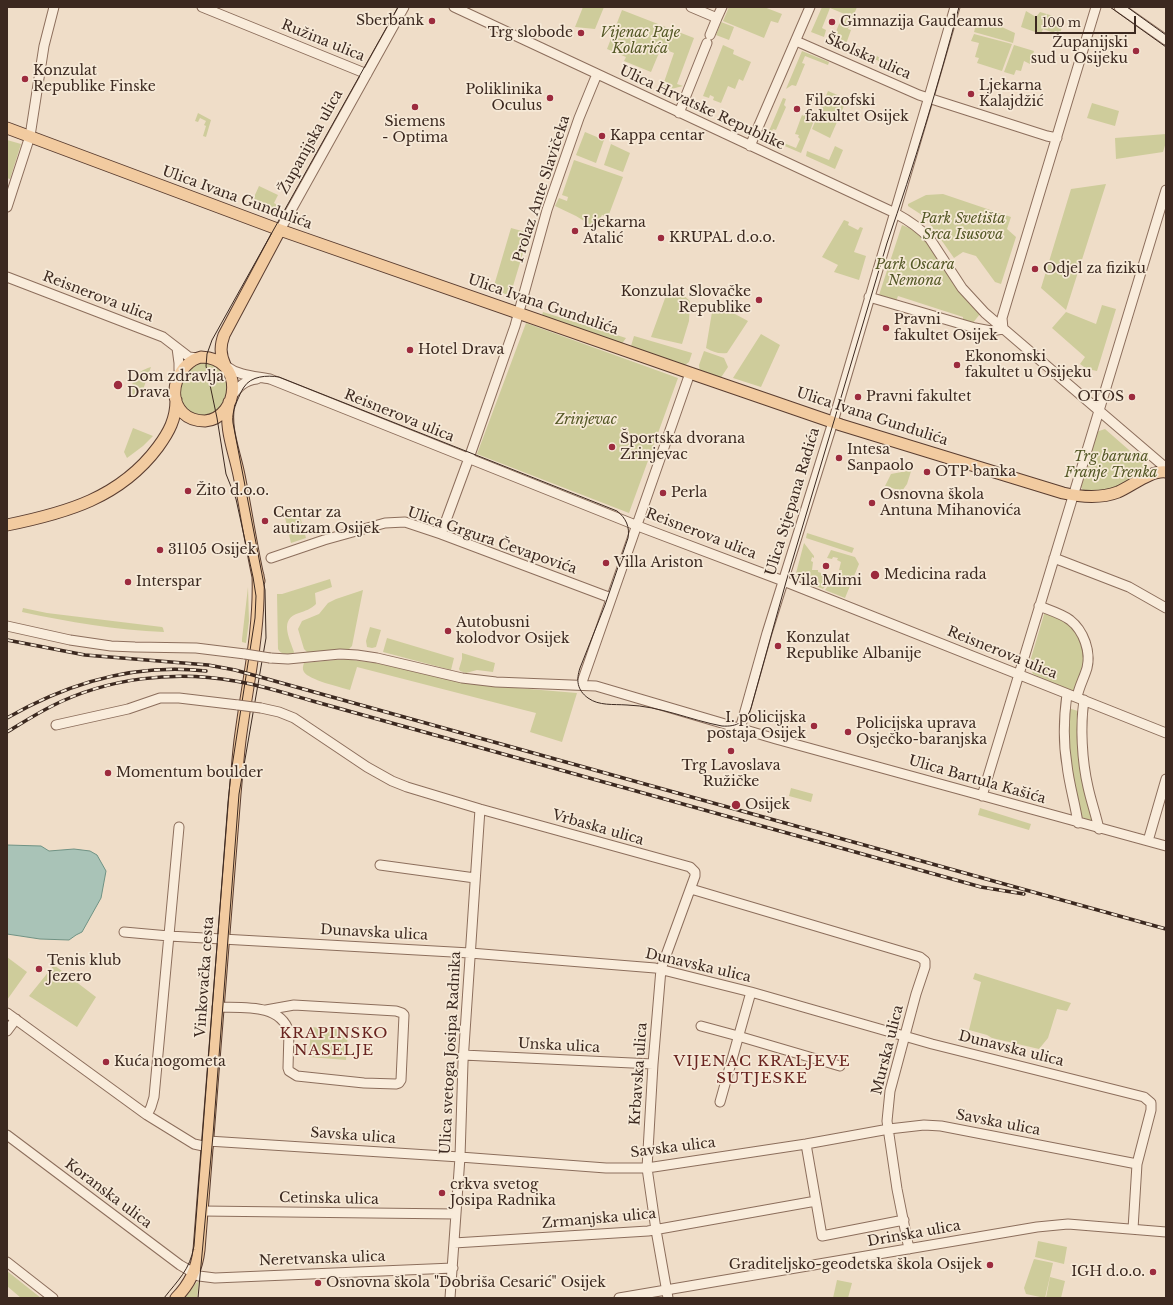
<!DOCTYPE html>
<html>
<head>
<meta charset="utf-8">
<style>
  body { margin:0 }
  #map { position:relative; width:1173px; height:1305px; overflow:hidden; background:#efddc8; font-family:"Libre Baskerville",serif }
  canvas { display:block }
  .frame { position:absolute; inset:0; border:8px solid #3c2920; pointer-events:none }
  .scale { position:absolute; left:1035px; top:16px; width:101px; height:18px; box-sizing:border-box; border:2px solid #3c2920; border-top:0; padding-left:5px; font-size:12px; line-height:14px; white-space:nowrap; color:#3c2920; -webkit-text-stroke:3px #f6e9d7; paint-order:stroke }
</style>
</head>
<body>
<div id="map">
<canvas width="1173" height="1305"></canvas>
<div class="frame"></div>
<div class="scale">100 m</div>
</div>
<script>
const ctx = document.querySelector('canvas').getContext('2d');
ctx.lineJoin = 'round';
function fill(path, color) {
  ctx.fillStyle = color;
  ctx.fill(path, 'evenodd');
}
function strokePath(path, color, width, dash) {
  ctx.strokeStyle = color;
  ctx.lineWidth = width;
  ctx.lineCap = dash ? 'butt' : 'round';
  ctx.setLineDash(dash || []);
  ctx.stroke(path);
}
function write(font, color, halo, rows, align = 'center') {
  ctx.font = font + ' "Libre Baskerville",serif';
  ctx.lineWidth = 3.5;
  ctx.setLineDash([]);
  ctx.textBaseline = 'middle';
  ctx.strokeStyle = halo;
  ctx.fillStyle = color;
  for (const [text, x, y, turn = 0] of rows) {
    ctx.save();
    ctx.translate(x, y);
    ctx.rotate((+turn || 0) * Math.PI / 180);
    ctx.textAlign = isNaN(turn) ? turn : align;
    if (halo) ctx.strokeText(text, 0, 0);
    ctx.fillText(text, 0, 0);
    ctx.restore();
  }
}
fill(new Path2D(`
  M583,7H604L595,29L575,27Z
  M729,7H764L782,14L778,23L771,21L764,38L723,21Z
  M822,7H857L848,29L851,30L846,44L849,45L848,47L858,51L859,49L866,52L865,54L875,58L877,56L880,58L879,61L827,39L831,33L835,34L841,19L845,21L847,15L830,8L822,28L826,30L824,37L811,32Z
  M622,10L694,38L677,84L683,86L667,90L662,88L674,53L661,48L651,72L624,61L626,57L607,49Z
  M1026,11L1036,17L1040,12L1053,16L1051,23L1062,26L1060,35L1043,29L1041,34L1021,27Z
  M977,21L993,23L1015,33L1013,43L974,32Z
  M721,22L734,27L729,40L716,35Z
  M974,34L1012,44L1002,71L977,63L979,58L975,57L979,43L971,41Z
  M723,45L734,50L733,54L751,62L743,81L739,79L735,89L728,86L721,103L713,100L714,97L710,95L709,98L703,96Z
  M1014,45L1034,51L1030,64L1024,61L1021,71L1016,70L1014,75L1004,72Z
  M802,51L829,62L828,65L805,56L802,63L805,64L796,86L792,85L786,89Z
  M828,91L847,99L830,138L812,129Z
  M783,98L786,99L784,105L786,107L776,130L773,129L769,137L796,148L800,139L798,137L799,135L795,134L802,115L804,116L805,114L815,118L801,153L766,138Z
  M1092,103L1119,111L1115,126L1087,118Z
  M198,113L211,120L206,137L203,136L206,126L204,125L206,121L200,118L198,122L195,121Z
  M585,132L604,140L596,163L576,155Z
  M1166,134V142L1163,152L1116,159L1115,138Z
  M7,140L21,144L10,179L7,178Z
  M611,144L630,153L623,172L604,165Z
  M835,146L843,150L835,169L806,156L807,151L829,160Z
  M574,160L623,177L608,217L602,215L599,221L597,220L594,227L576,216L555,206L559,198L567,201L568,197L562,195Z
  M1106,184L1066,310L1041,288L1071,189Z
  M259,186L278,195L274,203L280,207L275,215L250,206Z
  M943,194L1011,217L1007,229L1016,237L1001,284L995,282L976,256L963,252L954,258L925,217L908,206V204L926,195Z
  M844,220L849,222L848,225L858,230L860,227L863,228L854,252L866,256L859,280L834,272L838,265L822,257Z
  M902,225C929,234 941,264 956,286C963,297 971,306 980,314L972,324L963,321V317L898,296L896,301L879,295Z
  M511,228L529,233L510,296L493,289Z
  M668,290L682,294L690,301L689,321L682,344L651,337Z
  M1102,305L1116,309L1097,371C1090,370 1085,368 1080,364L1085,357L1052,328L1066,312L1096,324Z
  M713,306H720L748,321L727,353C718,354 713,352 706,348Z
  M543,312L626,338L621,345L541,318Z
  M526,323L678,378L629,513L477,454Z
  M761,334L780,345L761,387L733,378Z
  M634,336L692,353L689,362L685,365L633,348L631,346Z
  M704,351L724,358L728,367L720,379L700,373L699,365Z
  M200,361L221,367C223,372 228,379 228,384C229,404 209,424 191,412C187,410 183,408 181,405C180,401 180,396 180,392C179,376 188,369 200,361Z
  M151,367L140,398L129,394C135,378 133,373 151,367Z
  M133,428L153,436L143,446L127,458L124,452Z
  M1105,429L1145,464L1144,474L1112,490L1085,493L1081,487L1082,478L1096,432Z
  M911,464L913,465L907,484L902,491L885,486L891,474L907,471Z
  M298,509L306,538L291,543L284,513Z
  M807,533L854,548L852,553L806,538Z
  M804,543L814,556V558L812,557L811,561L813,562L812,570H818V572L831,576L832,578L823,589L795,577Z
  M831,550L855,557L859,564L845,598L825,590L834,577L840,579L842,570H839L841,562L837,560L838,558L833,557L832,559L827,558Z
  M330,579L332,587L315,593L316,604C311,609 305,611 299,613C279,619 289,637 294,652L293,654C287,654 281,655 278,649L277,594H282Z
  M248,587L249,621L246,643L242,642V639Z
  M363,590L352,646L349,649L311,653L307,652L304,649L298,629L302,621L319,614L328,603L336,599Z
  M23,608L47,613L162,627L163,628L164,632C116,630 69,622 22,612Z
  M1045,611L1063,618L1079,635L1086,654L1078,689L1072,692L1033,674L1029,665Z
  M370,627L381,630L376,647L372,648L367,647L366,641Z
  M387,638L454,658L451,670L383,652Z
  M462,653L495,663L493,672L477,670L466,673L460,671L459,669L462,659Z
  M345,659L382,664L505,687L577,693L562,742L530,732L536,713L524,710L357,667L350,690C340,687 309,680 304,672C302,669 303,666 304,663Z
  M1068,708L1078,711L1081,759L1092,820L1090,821L1080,816L1076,799L1067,734Z
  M791,788L813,794L811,802L789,796Z
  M980,808L1031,824L1029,830L978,815Z
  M7,957L27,972L7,1000Z
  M54,965L96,997L77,1027L29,996Z
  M975,973L1071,1003L1067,1011L1057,1009L1048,1038L1039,1049L992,1038L987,1035L969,1030L981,982L973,979Z
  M311,1027L348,1030L346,1060L309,1057Z
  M1038,1241L1067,1247L1064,1264L1035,1257Z
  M1034,1259L1053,1263L1045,1298L1026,1294L1024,1288Z
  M7,1271L41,1298H21L7,1286Z
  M1050,1277L1065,1281L1061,1298H1046Z
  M837,1280L852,1283L848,1298H833Z
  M199,1281L197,1298H185L196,1283Z`), '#cecc9b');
const water = new Path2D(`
  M7,845L41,846L49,851L74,849L90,851L97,855L106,871L101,898L82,932L76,935L69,940L40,939L7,934Z`);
fill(water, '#a9c3b7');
strokePath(water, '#6f9284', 1);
const minor = new Path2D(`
  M202,7L367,74
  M454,7L895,213C908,220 920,228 930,239L962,288L985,313L1166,468
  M691,7L717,18L722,7
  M1119,7L1166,40
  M710,35L717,18
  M796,41L919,95L1047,136L1057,138
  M679,113L707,43
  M750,146L810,7
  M7,207L30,136L44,46L54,7
  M280,230L404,7
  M7,277L163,337L189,357L197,358
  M869,297L975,328L991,331L1003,329
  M1003,329L1002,318L1011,288L1096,7
  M177,348L179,363V375
  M226,366C239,376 255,376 270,379L643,528L786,582L1166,733
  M231,397C238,387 245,380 257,379
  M441,534L469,458L515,326L547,210L579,118L597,74
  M271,558L324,540L385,523L405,522L441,534L611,598
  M1054,558L1129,587L1166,608
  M1039,606C1049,610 1062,614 1070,620C1084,631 1091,652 1087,668C1084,678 1079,687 1077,697
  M7,626L70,640L111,646L135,647L196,648L245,654
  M270,658L288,659L340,654L357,655L377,658L462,678L496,682L596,686L776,739L1166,846
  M581,685L690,373
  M1067,694C1064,716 1063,742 1067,765C1069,784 1075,803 1078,823
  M1084,700C1080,726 1082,761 1088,787C1091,801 1096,815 1099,829
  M261,708L279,712L294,718L367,767L392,781L407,787L480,809L690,867L695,872V876L661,969L653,1064L647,1168L656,1230L668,1298
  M56,725L128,709L160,698H179L238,705
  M740,729L767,633L833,422L931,90L955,7
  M982,796L1166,190
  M1148,841L1166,779
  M380,865L475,878
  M691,889L920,957L925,961V967L916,994L890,1091L887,1121L897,1189L909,1249
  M124,932L169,936L470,953L655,968L751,992L932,1044L1144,1097L1151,1103V1110L1137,1164L1133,1229
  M217,1007C243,1008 280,1003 289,1032L288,1068L289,1071L297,1076L364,1083L396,1084L399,1083L401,1080L404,1015L402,1013L396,1011L294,1005L266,1010
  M7,1013L147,1115L194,1144L208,1147
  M701,1026L738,1036L840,1066
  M7,1031L16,1019
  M463,1055L653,1064
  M720,1102L751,992
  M147,1115L151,1107L154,1097L179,827
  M7,1135L180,1265L199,1276L215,1278L453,1268
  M208,1141L460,1157L606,1168H647L806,1144L889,1129L924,1125L941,1126L1137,1164
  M806,1144L822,1236L904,1220
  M202,1211L456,1214
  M454,1243L648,1231L816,1201
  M7,1262L53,1298
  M450,1298L460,1157L463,1062L480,809
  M619,1298L1037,1227L1068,1224L1166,1232`);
const major = new Path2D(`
  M7,128L280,230L690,373L841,425L1063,493C1081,497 1100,499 1118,492C1132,486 1151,470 1166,472
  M201,357C246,358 239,418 205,421C197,421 189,419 183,413C165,395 179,362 201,357Z
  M225,365C220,354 220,346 224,335L280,230
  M229,402C224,429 234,450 239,475C246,510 251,546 259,581
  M7,525C66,513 120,498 158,447C169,432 176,419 176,400
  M176,1298C190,1284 197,1269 199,1250L235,794C237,774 238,753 241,733C248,680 260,630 258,575`);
strokePath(minor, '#8c6e5c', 11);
strokePath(major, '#5a3d30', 13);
strokePath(minor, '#f9ecdb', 9);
strokePath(major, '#f2cba0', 11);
strokePath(new Path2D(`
  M1110,7L1166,47
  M1127,7L1166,35
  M164,1298C178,1280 190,1270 194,1246L228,802L231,773L255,618L256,596L253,577L236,499L226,474L217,418L206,366L207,354L212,340L398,7
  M198,1298L213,1135L239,794L266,638L265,590L233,423C232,415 234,409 237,401C239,397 241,391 244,387C251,376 267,375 279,377L617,511C626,518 630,527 628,538L605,605L580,668C576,680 577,690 588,698C599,706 613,704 627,705C660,706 690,720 722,726C737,727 746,722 751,708L786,582L887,243C914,165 938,86 959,7`), '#3c2920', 1);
const rail = new Path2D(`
  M7,640L85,655L208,665L235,670L1166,929
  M7,718C68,683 135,663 206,671
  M7,732C22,723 36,714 52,706C107,678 175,670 235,681C260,685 285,693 309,700L981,887L1024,894`);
strokePath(rail, '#3c2920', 3.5);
strokePath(rail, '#f6e9d7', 2, [6]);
const minorBridge = new Path2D(`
  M245,654L270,658
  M238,705L261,708`);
strokePath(minorBridge, '#8c6e5c', 11, []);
strokePath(minorBridge, '#f9ecdb', 9);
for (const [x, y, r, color] of [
  [432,21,4,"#9c2b3e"],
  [832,22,4,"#9c2b3e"],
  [581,33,4,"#9c2b3e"],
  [1136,51,4,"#9c2b3e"],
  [25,79,4,"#9c2b3e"],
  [971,94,4,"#9c2b3e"],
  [550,98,4,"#9c2b3e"],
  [415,107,4,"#9c2b3e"],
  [797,109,4,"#9c2b3e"],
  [602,136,4,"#9c2b3e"],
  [575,231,4,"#9c2b3e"],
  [661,238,4,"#9c2b3e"],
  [1035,269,4,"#9c2b3e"],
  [759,300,4,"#9c2b3e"],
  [886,328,4,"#9c2b3e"],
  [410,350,4,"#9c2b3e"],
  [957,365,4,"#9c2b3e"],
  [118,385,5,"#9c2b3e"],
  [858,397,4,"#9c2b3e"],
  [1132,397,4,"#9c2b3e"],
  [612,447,4,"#9c2b3e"],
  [839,458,4,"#9c2b3e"],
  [927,472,4,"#9c2b3e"],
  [188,491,4,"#9c2b3e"],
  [663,493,4,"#9c2b3e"],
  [872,503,4,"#9c2b3e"],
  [265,521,4,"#9c2b3e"],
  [160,550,4,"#9c2b3e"],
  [606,563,4,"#9c2b3e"],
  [826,566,4,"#9c2b3e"],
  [875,575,5,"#9c2b3e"],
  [128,582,4,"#9c2b3e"],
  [448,631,4,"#9c2b3e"],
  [778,646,4,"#9c2b3e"],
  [814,726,4,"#9c2b3e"],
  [848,732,4,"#9c2b3e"],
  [731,751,4,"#9c2b3e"],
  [108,773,4,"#9c2b3e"],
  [736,805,5,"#9c2b3e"],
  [39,969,4,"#9c2b3e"],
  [106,1062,4,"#9c2b3e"],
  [442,1193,4,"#9c2b3e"],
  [990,1265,4,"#9c2b3e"],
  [1153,1272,4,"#9c2b3e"],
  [318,1283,4,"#9c2b3e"]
]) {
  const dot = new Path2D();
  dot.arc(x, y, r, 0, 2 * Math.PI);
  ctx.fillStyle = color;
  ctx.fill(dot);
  strokePath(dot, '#f6e9d7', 1.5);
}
write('14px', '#3c2920', '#f6e9d7', [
  ["Sberbank",424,21,"right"],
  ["Gimnazija Gaudeamus",840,22],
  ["Trg slobode",573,33,"right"],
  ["Županijski",1128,43,"right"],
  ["sud u Osijeku",1128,59,"right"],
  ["Konzulat",33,71],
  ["Republike Finske",33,87],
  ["Ljekarna",979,86],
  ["Kalajdžić",979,102],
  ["Poliklinika",542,90,"right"],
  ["Oculus",542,106,"right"],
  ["Filozofski",805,101],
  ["fakultet Osijek",805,117],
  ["Siemens",415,122,"center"],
  ["- Optima",415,138,"center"],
  ["Kappa centar",610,136],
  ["Ljekarna",583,223],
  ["Atalić",583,239],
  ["KRUPAL d.o.o.",669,238],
  ["Odjel za fiziku",1043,269],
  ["Konzulat Slovačke",751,292,"right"],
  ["Republike",751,308,"right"],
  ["Pravni",894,320],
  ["fakultet Osijek",894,336],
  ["Hotel Drava",418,350],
  ["Ekonomski",965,357],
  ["fakultet u Osijeku",965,373],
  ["Dom zdravlja",127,377],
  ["Drava",127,393],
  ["Pravni fakultet",866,397],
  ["OTOS",1124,397,"right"],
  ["Športska dvorana",620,439],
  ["Zrinjevac",620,455],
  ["Intesa",847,450],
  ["Sanpaolo",847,466],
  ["OTP banka",935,472],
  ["Žito d.o.o.",196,491],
  ["Perla",671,493],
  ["Osnovna škola",880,495],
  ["Antuna Mihanovića",880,511],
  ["Centar za",273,513],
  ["autizam Osijek",273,529],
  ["31105 Osijek",168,550],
  ["Villa Ariston",614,563],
  ["Medicina rada",884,575],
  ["Vila Mimi",826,581,"center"],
  ["Interspar",136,582],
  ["Autobusni",456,623],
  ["kolodvor Osijek",456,639],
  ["Konzulat",786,638],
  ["Republike Albanije",786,654],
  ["I. policijska",806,718,"right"],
  ["postaja Osijek",806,734,"right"],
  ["Policijska uprava",856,724],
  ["Osječko-baranjska",856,740],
  ["Trg Lavoslava",731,766,"center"],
  ["Ružičke",731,782,"center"],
  ["Momentum boulder",116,773],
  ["Osijek",745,805],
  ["Tenis klub",47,961],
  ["Jezero",47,977],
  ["Kuća nogometa",114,1062],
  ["crkva svetog",450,1185],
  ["Josipa Radnika",450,1201],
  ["Graditeljsko-geodetska škola Osijek",982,1265,"right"],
  ["IGH d.o.o.",1145,1272,"right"],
  ["Osnovna škola \"Dobriša Cesarić\" Osijek",326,1283]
], 'left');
write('italic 14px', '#545826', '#f6e9d7', [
  ["Vijenac Paje",640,33],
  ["Kolarića",640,49],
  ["Park Svetišta",963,219],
  ["Srca Isusova",963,235],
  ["Park Oscara",915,265],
  ["Nemona",915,281],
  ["Zrinjevac",586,420],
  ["Trg baruna",1111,457],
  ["Franje Trenka",1111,473]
]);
write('14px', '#3c2920', '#f6e9d7', [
  ["Ružina ulica",323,41,22],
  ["Školska ulica",868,57,24],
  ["Ulica Hrvatske Republike",702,108,25],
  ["Županijska ulica",311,142,-61],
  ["Prolaz Ante Slavičeka",542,189,-72],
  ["Ulica Ivana Gundulića",237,198,20],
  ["Reisnerova ulica",98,297,21],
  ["Ulica Ivana Gundulića",543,305,19],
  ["Reisnerova ulica",399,416,22],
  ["Ulica Ivana Gundulića",872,417,18],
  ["Ulica Stjepana Radića",793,502,-73],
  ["Reisnerova ulica",701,534,21],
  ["Ulica Grgura Čevapovića",492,541,19],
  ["Reisnerova ulica",1002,653,22],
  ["Ulica Bartula Kašića",977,780,16],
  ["Vrbaska ulica",598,828,16],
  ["Dunavska ulica",374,933,3],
  ["Dunavska ulica",698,966,13],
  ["Vinkovačka cesta",205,977,-86],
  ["Unska ulica",559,1046,3],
  ["Dunavska ulica",1011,1049,14],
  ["Murska ulica",888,1050,-76],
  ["Ulica svetoga Josipa Radnika",451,1053,-87],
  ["Krbavska ulica",639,1074,-86],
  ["Savska ulica",998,1123,11],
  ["Savska ulica",353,1136,4],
  ["Savska ulica",673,1148,-7],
  ["Koranska ulica",108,1194,37],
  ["Cetinska ulica",329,1199,1],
  ["Zrmanjska ulica",599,1219,-5],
  ["Drinska ulica",914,1234,-10],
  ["Neretvanska ulica",322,1259,-2]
]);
ctx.letterSpacing = '1px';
write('15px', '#69231f', '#f6e9d7', [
  ["KRAPINSKO",334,1034],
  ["NASELJE",334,1051],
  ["VIJENAC KRALJEVE",762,1062],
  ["SUTJESKE",762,1079]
]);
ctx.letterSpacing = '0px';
</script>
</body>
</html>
